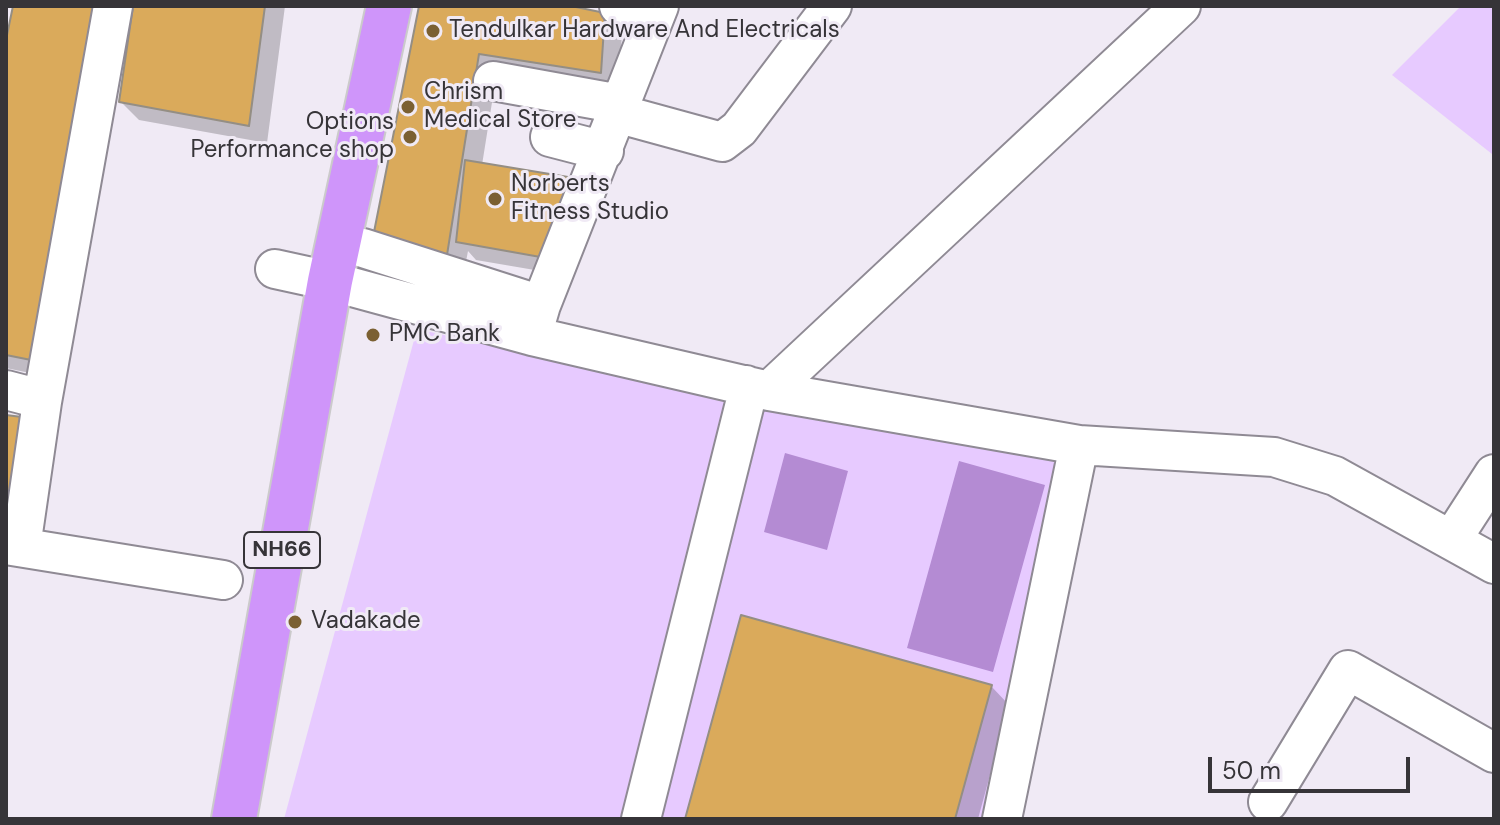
<!DOCTYPE html>
<html>
<head>
<meta charset="utf-8">
<style>
  body { margin:0 }
  #map { position:relative; width:1500px; height:825px; overflow:hidden; background:#f0eaf5; font-family:"DM Sans",sans-serif }
  canvas { display:block }
  .frame { position:absolute; inset:0; border:8px solid #363438; pointer-events:none }
  .scale { position:absolute; left:1208px; top:757px; width:202px; height:36px; box-sizing:border-box; border:4px solid #363438; border-top:0; padding-left:10px; font-size:24px; line-height:28px; white-space:nowrap; color:#363438; -webkit-text-stroke:6px #f0eaf5; paint-order:stroke }
</style>
</head>
<body>
<div id="map">
<canvas width="1500" height="825"></canvas>
<div class="frame"></div>
<div class="scale">50 m</div>
</div>
<script>
const ctx = document.querySelector('canvas').getContext('2d');
ctx.lineJoin = 'round';
function fill(path, color) {
  ctx.fillStyle = color;
  ctx.fill(path, 'evenodd');
}
function strokePath(path, color, width, dash) {
  ctx.strokeStyle = color;
  ctx.lineWidth = width;
  ctx.lineCap = dash ? 'butt' : 'round';
  ctx.setLineDash(dash || []);
  ctx.stroke(path);
}
function write(font, color, halo, rows, align = 'center') {
  ctx.font = font + ' "DM Sans",sans-serif';
  ctx.lineWidth = 6;
  ctx.setLineDash([]);
  ctx.textBaseline = 'middle';
  ctx.strokeStyle = halo;
  ctx.fillStyle = color;
  for (const [text, x, y, turn = 0] of rows) {
    ctx.save();
    ctx.translate(x, y);
    ctx.rotate((+turn || 0) * Math.PI / 180);
    ctx.textAlign = isNaN(turn) ? turn : align;
    if (halo) ctx.strokeText(text, 0, 0);
    ctx.fillText(text, 0, 0);
    ctx.restore();
  }
}
fill(new Path2D(`
  M1461,6H1494V150L1492,154L1392,75Z
  M417,329L738,400L1065,460L991,819H284Z`), '#e7caff');
fill(new Path2D(`
  M785,453L848,471L827,550L764,532Z
  M959,461L1045,485L993,672L907,648Z`), '#b48bd3');
fill(new Path2D(`
  M15,6L54,378L6,368V51Z
  M135,6H285L267,143L139,120L121,102Z
  M421,6H561L604,15L622,34L618,90L497,71L482,165L567,179L585,197L564,275L476,260L468,251L464,272L392,260Z
  M991,686L1009,705L978,819H687Z`), '#0003');
const building = new Path2D(`
  M13,6H106L36,361L6,355V40Z
  M133,6H265L249,126L119,102Z
  M419,6H571L605,13L601,73L479,54L447,255L372,242Z
  M465,160L568,177L546,258L456,242Z
  M6,415L22,417L11,502L6,501Z
  M741,615L992,685L955,819H685Z`);
fill(building, '#daaa5b');
strokePath(building, '#948e84', 2);
const minor = new Path2D(`
  M619,6L656,13
  M493,81L620,104
  M616,113L722,142L739,129L832,6
  M550,137L604,151
  M363,248L541,305
  M275,269L330,281L532,336L769,391L1181,6
  M532,336L541,305L659,6
  M6,390L29,396L42,402L21,547
  M769,391L1079,445L1274,457L1335,476L1494,564
  M42,402L113,6
  M1452,539L1494,474
  M6,545L223,580
  M1268,802L1348,670L1494,753
  M641,819L745,403L746,385
  M1002,819L1079,445`);
const highway = new Path2D(`
  M234,819L330,281L389,6`);
strokePath(minor, '#8f8a94', 42);
strokePath(highway, '#cbcacb', 48);
strokePath(minor, '#fff', 38);
strokePath(highway, '#cf95fa', 44);
for (const [x, y, r, color] of [
  [433,31,8,"#7b6032"],
  [408,107,8,"#7b6032"],
  [410,137,8,"#7b6032"],
  [495,199,8,"#7b6032"],
  [373,335,8,"#7b6032"],
  [295,622,8,"#7b6032"]
]) {
  const dot = new Path2D();
  dot.arc(x, y, r, 0, 2 * Math.PI);
  ctx.fillStyle = color;
  ctx.fill(dot);
  strokePath(dot, '#f0eaf5', 3);
}
for (const [x, y, w] of [
  [282,550,76]
]) {
  const box = new Path2D();
  box.roundRect(x - w / 2, y - 18, w, 36, 6);
  ctx.fillStyle = '#f0eaf5';
  ctx.fill(box);
  strokePath(box, '#363438', 2);
}
write('bold 22px', '#363438', null, [
  ["NH66",282,550]
]);
write('24px', '#363438', '#f0eaf5', [
  ["Tendulkar Hardware And Electricals",449,31],
  ["Chrism",424,93],
  ["Medical Store",424,121],
  ["Options",394,123,"right"],
  ["Performance shop",394,151,"right"],
  ["Norberts",511,185],
  ["Fitness Studio",511,213],
  ["PMC Bank",389,335],
  ["Vadakade",311,622]
], 'left');
</script>
</body>
</html>
